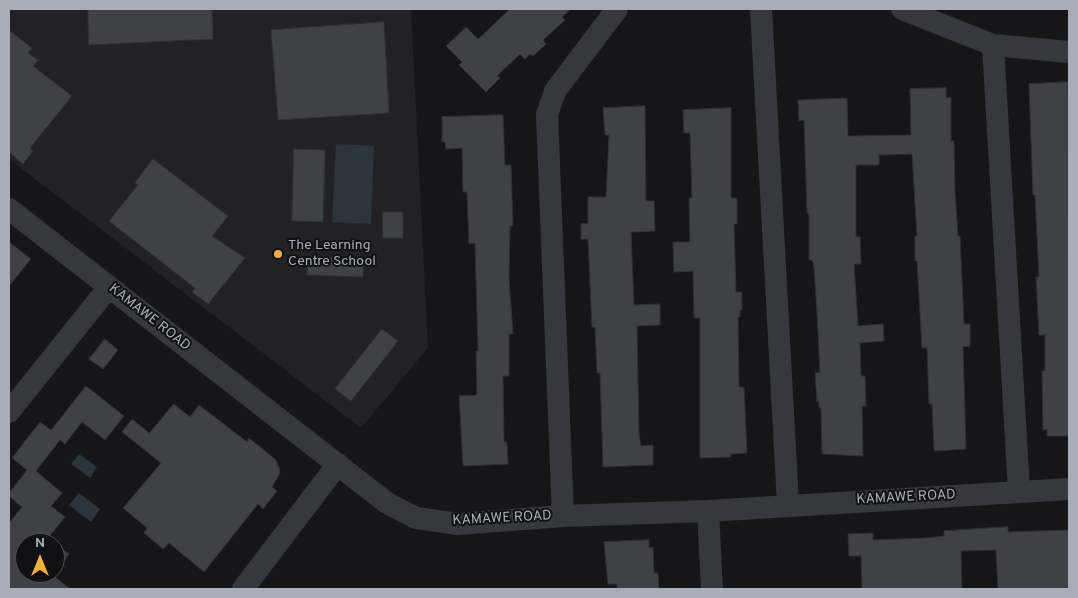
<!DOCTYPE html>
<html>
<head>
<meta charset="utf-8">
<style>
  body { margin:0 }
  #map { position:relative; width:1078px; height:598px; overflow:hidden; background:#161618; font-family:Overpass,sans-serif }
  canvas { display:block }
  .frame { position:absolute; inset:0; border:10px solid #a8adb8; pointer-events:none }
  .north { position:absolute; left:15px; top:533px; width:50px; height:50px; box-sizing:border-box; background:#111113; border:1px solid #4d4f55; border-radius:50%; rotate:0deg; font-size:14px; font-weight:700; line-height:20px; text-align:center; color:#a8adb8 }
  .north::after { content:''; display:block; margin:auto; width:18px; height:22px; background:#f2b134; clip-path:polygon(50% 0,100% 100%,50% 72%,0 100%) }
</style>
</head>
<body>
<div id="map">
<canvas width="1078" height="598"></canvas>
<div class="frame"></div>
<div class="north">N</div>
</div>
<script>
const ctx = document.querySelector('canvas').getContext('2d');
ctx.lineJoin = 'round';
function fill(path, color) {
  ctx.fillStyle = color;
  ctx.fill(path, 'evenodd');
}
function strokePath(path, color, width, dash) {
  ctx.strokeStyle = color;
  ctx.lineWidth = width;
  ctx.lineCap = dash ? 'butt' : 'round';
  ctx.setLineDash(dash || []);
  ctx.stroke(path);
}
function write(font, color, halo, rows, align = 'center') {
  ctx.font = font + ' Overpass,sans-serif';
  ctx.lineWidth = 4;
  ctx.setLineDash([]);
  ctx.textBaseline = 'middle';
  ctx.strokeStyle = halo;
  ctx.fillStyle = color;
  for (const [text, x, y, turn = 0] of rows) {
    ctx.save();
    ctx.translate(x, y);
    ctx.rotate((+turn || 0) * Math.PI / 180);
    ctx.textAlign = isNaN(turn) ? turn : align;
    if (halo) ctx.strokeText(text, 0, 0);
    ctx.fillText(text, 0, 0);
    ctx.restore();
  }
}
fill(new Path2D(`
  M9,9H411L428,348L361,428L9,159Z`), '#222225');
fill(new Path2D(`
  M336,144L374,146L371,224L332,222Z
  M79,454L97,467L90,478L71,464Z
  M79,493L100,509L91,522L69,505Z`), '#2c353c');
const building = new Path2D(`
  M88,9H212L213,39L89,45Z
  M510,9H571L562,17L565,20L543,40L546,44L533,56L530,54L525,59L520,54L497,76L500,78L486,92L459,65L462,62L446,46L466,27L478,39Z
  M384,22L389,113L278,120L271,30Z
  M9,30L32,48L28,53L38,60L33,66L72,96L30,148L33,151L23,164L9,152Z
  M1068,82L1069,436H1047V429L1043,430L1042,371H1045V335H1039L1036,277H1039L1035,195H1033L1029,84Z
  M946,88V98L951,97V141H954L955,192L958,236H960L964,324H970V346L963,347L966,449L934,451L932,404H929L927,348H922L917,261H915V236H917L912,154L879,155V165H856V237H860L861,264H854L858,326L883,324L884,341L860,343L861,376H865L866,406H862L863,456L822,454L821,408H819V401L817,402L815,373H820L817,313L814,266L812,260H809V213H807L804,120L799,121L798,100L847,98L848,136L911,135L910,89Z
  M645,106L646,201H654L655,231L631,232L634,305L660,304V325L637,326L639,435L641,446L653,445V465L603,467L600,373H597L595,327H592L588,239H581V224L588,223V197H606L609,135H605L603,108Z
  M731,108V198H737V224H734L736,292H742V310H740V317H738L739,387H744L747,453L731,454V457L700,458V318H694L693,271L674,272L673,242H690L689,198H692L690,133H684L683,110Z
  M503,115L505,165H511L513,226H510L509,278L513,334H509V376H503L504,442H507L508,464L463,466L459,396L477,395L476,351H478L475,243L469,244L467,192H463L462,148L446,149L445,142H442V117Z
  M294,149L325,150L323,222L292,221Z
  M153,159L228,216L212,236L245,258L208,304L192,292L195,288L109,221L138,185L135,183Z
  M383,212H403V238H383Z
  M9,242L31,259L9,286Z
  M308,256L364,259L363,277L307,275Z
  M382,329L398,341L351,401L335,389Z
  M105,339L118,350L103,369L89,359Z
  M86,386L124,416L105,440L82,422L65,444L60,440L36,471L62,493L51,506L65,517L48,538L55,543H25V573H54L56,575L55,577L70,589H9V523L22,507L9,496V493L27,470L12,458L40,422L51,430Z
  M174,404L190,417L199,405L247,442L249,438L276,460L279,468L280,473L272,487L277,491L263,509L258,504L204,572L169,543L163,549L144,533L147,528L123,508L161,463L122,432L132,419L149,433Z
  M1008,527V532L1069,530V589H998L996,550L961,551L962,589H862L861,556H849L848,534L873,533V540L926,538L944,536V531Z
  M649,540V548L653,547L654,573H658L659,589H617V584H608L604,542Z
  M55,543L69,554L55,572Z`);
fill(building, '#404145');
strokePath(building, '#303034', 1);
strokePath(new Path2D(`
  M761,9L788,504
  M902,9L993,45L1069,52
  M993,45L1019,491
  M9,209L387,503L416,518L458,524L563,516L708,511L1069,489
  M9,412L109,287
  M708,511L712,589
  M563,516L547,115L555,91L617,9
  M243,589L338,464`), '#37383d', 22);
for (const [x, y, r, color] of [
  [278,254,5,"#f2b134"]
]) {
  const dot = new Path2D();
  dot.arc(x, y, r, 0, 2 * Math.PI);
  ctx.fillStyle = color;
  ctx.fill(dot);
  strokePath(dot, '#111113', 2);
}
write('14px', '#a8adb8', '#111113', [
  ["The Learning",288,246],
  ["Centre School",288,262]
], 'left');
write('14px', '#a8adb8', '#111113', [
  ["KAMAWE ROAD",149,318,38],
  ["KAMAWE ROAD",906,498,-3],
  ["KAMAWE ROAD",502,519,-3]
]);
</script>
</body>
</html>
